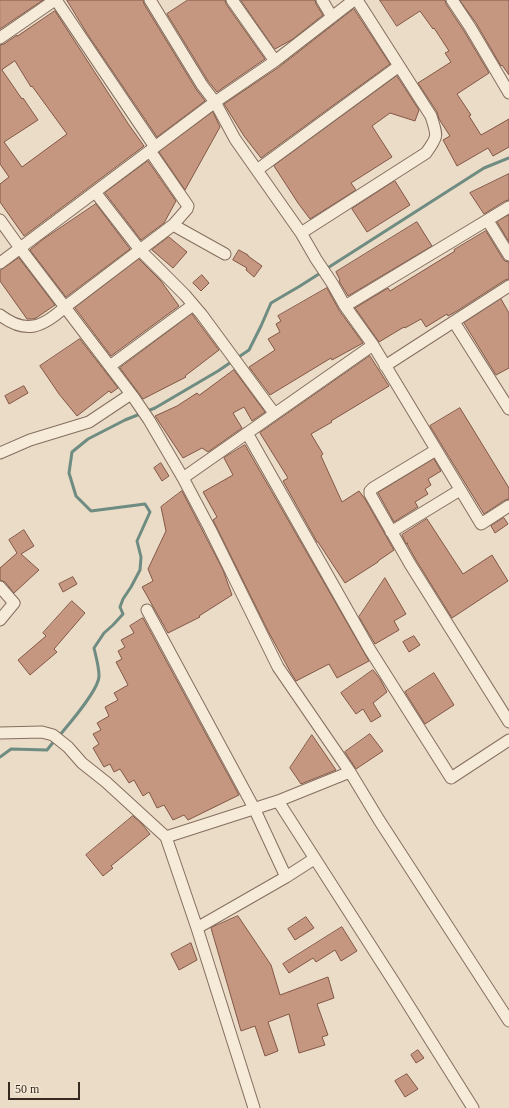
<!DOCTYPE html>
<html>
<head>
<meta charset="utf-8">
<style>
  body { margin:0 }
  #map { position:relative; width:509px; height:1108px; overflow:hidden; background:#ebdcc7; font-family:Georgia,serif }
  canvas { display:block }
  .scale { position:absolute; left:8px; top:1082px; width:72px; height:18px; box-sizing:border-box; border:2px solid #362920; border-top:0; padding-left:5px; font-size:12px; line-height:14px; white-space:nowrap; color:#362920; -webkit-text-stroke:3px #f3e7d6; paint-order:stroke }
</style>
</head>
<body>
<div id="map">
<canvas width="509" height="1108"></canvas>
<div class="scale">50 m</div>
</div>
<script>
const ctx = document.querySelector('canvas').getContext('2d');
ctx.lineJoin = 'round';
function strokePath(path, color, width, dash) {
  ctx.strokeStyle = color;
  ctx.lineWidth = width;
  ctx.lineCap = dash ? 'butt' : 'round';
  ctx.setLineDash(dash || []);
  ctx.stroke(path);
}
function fill(path, color) {
  ctx.fillStyle = color;
  ctx.fill(path, 'evenodd');
}
strokePath(new Path2D(`
  M326,269L484,168L509,158
  M59,736C68,725 99,690 99,676C99,667 96,657 94,648L104,633L113,625L123,614L120,607L123,599L131,587L140,570L141,557L137,541L150,512L145,504L91,511L76,496L69,473L72,452L88,439L125,420L155,408L218,371L249,350L261,326L271,303L300,286L322,272
  M0,757L11,749L47,750L55,740`), '#6f8c82', 3);
const building = new Path2D(`
  M0,0H43L0,29Z
  M67,0H143L144,4L196,89L205,101L157,137L88,35Z
  M188,0H225L226,4L265,59L217,92L208,81L167,14Z
  M241,0H315L316,4L323,15L293,39L275,49Z
  M380,0H445L446,4L464,31L489,73L457,94L471,115L469,116L481,135L509,119V147L493,156L488,148L457,166L443,140L450,136L439,119L437,112L418,83L451,62L445,53L449,51L434,28L433,29L420,11L397,26Z
  M460,0H509V75L502,65L501,66L476,23Z
  M354,9L390,64L261,158L244,136L224,104L279,67Z
  M55,11L129,125L144,146L24,236L0,202V184L9,177L0,164V45L4,44L17,35V36ZM15,61L31,87L32,86L67,134L22,167L4,142L38,120L23,98L22,99L2,70Z
  M397,76L419,110L415,121L390,113L372,126L392,157L351,183L356,190L310,219L298,203L274,166Z
  M213,112L220,127L185,190L159,152Z
  M148,161L176,201L164,223L141,240L105,193Z
  M509,174V200L505,201L484,214L470,193Z
  M395,181L410,205L367,232L352,209Z
  M96,204L130,249L66,297L30,250L42,240Z
  M509,215V242L497,222Z
  M417,222L432,246L348,296L339,281L340,280L336,272Z
  M486,231L503,259L505,261L509,262V279L505,280L457,311L448,316L447,314L426,327L421,319L405,328L404,327L379,342L355,308L388,288L390,291L455,251L454,250Z
  M169,237L187,252L173,268L152,250Z
  M239,250L248,255V256L262,266L254,277L246,270L247,268L233,260Z
  M19,258L55,305L36,318L33,319H27L0,281V271Z
  M139,259L161,281L179,306L111,356L75,308Z
  M202,275L209,283L201,291L193,283Z
  M327,288L339,310L363,343L332,360L331,358L270,395L249,367L275,350L268,339L280,332L276,324L281,321L278,316Z
  M501,299L509,313V368L496,375L464,323Z
  M192,314L219,350L185,376L186,377L143,399L120,368Z
  M80,339L118,388L111,393L109,391L77,416L59,394L40,366Z
  M370,356L389,386L331,421L332,422L311,434L323,454L321,456L342,502L359,491L365,499L394,550L378,561V562L345,583L318,542H317L283,481L288,478L260,433Z
  M234,370L265,412L252,421L244,407L233,413L242,428L208,452L202,448L183,458L155,416L177,406L197,393L199,395Z
  M24,386L28,393L9,404L5,396Z
  M460,408L509,488V499L505,500L484,514L430,426Z
  M245,445L369,661L337,678L329,664L296,681L291,673L268,631L213,520L217,517L203,492L233,475L224,458Z
  M434,459L441,471L428,479L431,485L425,489L428,494L415,502L418,507L394,522L378,493Z
  M161,463L169,476L162,481L154,468Z
  M182,491L223,570L232,595L199,616L200,617L168,633L142,587L153,581L148,569L166,531L161,507Z
  M504,518L508,524L495,533L491,526Z
  M427,519L463,574L492,555L508,581L452,618L416,560L407,544L408,543L406,544L402,535Z
  M24,530L34,546L21,554L39,570L14,593L5,582L0,580V568L17,553L9,540Z
  M73,577L77,584L63,592L59,584Z
  M385,578L406,614L394,621L399,630L375,644L359,617Z
  M72,601L85,613L54,649L57,652L30,675L18,660L46,636L43,633Z
  M143,618L239,795L188,820L184,815L173,820L164,805L157,808L149,792L143,796L134,780L129,783L120,769L114,772L110,764L104,767L93,748L99,744L93,734L101,730L97,723L109,716L105,707L118,700L114,693L128,685L116,662L122,659L118,651L125,647L121,640L134,633L130,626Z
  M414,636L420,645L409,652L403,642Z
  M373,670L380,679L387,692L373,703L381,716L371,722L363,709L356,714L341,693Z
  M434,673L454,705L425,724L405,692Z
  M370,734L383,751L356,769L345,752Z
  M312,735L336,770L301,784L290,768Z
  M133,816L142,824L150,834L111,866L113,868L103,876L86,855Z
  M238,916L271,965L280,995L328,977L334,998L317,1004L328,1035L322,1037L325,1045L299,1053L289,1014L268,1022L278,1051L265,1056L255,1026L241,1031L211,928Z
  M306,917L314,928L295,940L288,929Z
  M342,927L357,951L341,961L335,950L316,962L313,958L289,973L283,964Z
  M191,943L197,960L179,970L171,954Z
  M418,1050L424,1058L416,1063L411,1055Z
  M407,1074L418,1089L405,1097L395,1081Z`);
fill(building, '#c59680');
strokePath(building, '#825746', 1);
const minor = new Path2D(`
  M56,0L155,147
  M150,0L202,85L215,102L235,139L301,233L316,259L332,283L345,306L509,207
  M232,0L275,61
  M322,0L332,17
  M452,0L470,27L509,93
  M0,38L55,0
  M150,151L188,206L187,209L173,225L140,250L185,295L202,315L274,413
  M257,170L399,66
  M0,220L20,248L134,398L149,420L183,478L373,345L345,306
  M488,221L509,255
  M173,225L225,254
  M301,233L426,153C439,135 437,136 431,116L357,0
  M0,263L215,102L275,61L354,0
  M0,315C26,335 43,327 65,307L140,250L95,192
  M454,322L509,409
  M373,345L481,524L509,506
  M110,366L193,305
  M385,366L509,286
  M247,433L370,650L451,778L509,740
  M436,450L373,488L370,491V494L410,564L509,722
  M0,453L30,440L89,422L131,394
  M183,478L210,529L278,667L350,772L379,820L509,1021
  M391,532L460,490
  M0,587L14,603L0,620
  M147,610L254,808L286,877
  M0,733L42,732L53,735L68,747L82,763L106,782L166,837
  M278,801L394,982L473,1108
  M197,928L286,877L314,859
  M254,1108L197,928L166,837L278,801L350,772`);
strokePath(minor, '#856e5e', 13);
strokePath(minor, '#f6ead9', 11);
</script>
</body>
</html>
